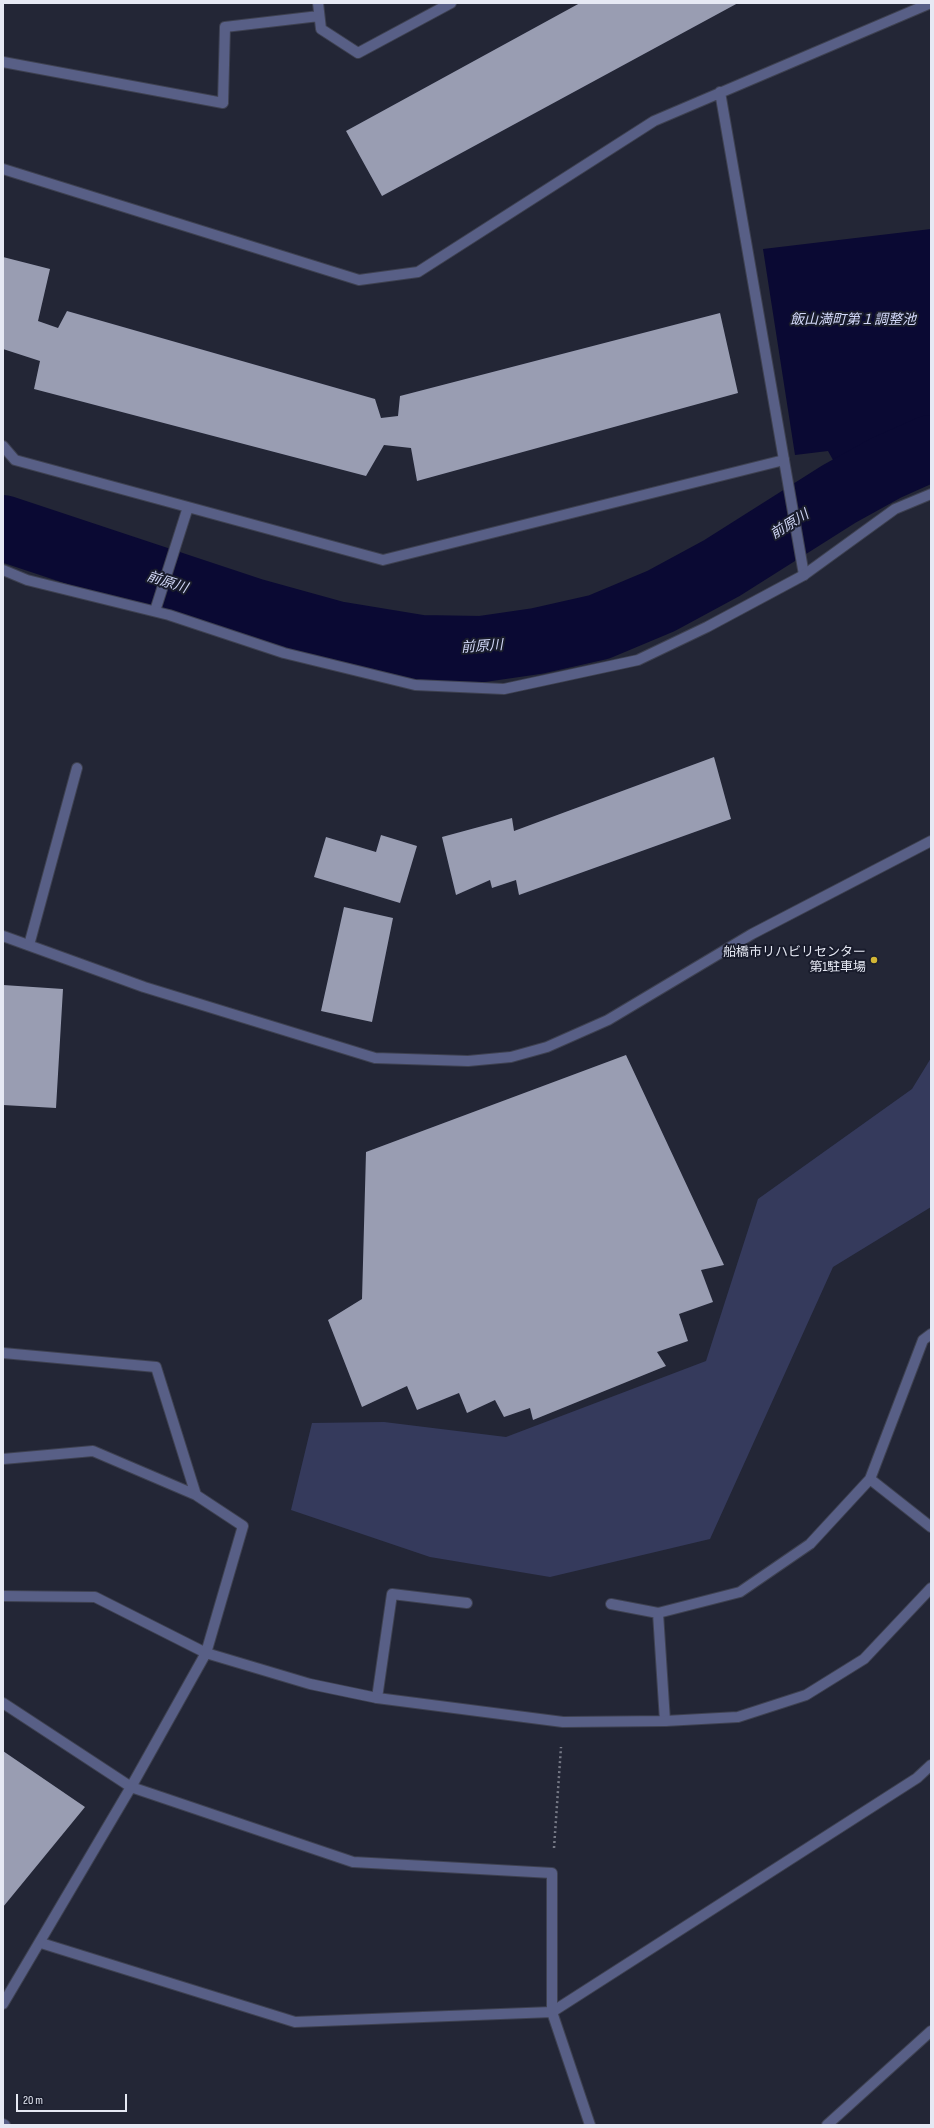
<!DOCTYPE html>
<html>
<head>
<meta charset="utf-8">
<style>
  body { margin:0 }
  #map { position:relative; width:934px; height:2128px; overflow:hidden; background:#232636; font-family:"Sofia Sans Condensed",sans-serif }
  canvas { display:block }
  .frame { position:absolute; inset:0; border:4px solid #e6e9f4; pointer-events:none }
  .scale { position:absolute; left:16px; top:2094px; width:111px; height:18px; box-sizing:border-box; border:2px solid #e6e9f4; border-top:0; padding-left:5px; font-size:12px; line-height:14px; white-space:nowrap; color:#e6e9f4; -webkit-text-stroke:3px #191c2c; paint-order:stroke }
</style>
</head>
<body>
<div id="map">
<canvas width="934" height="2128"></canvas>
<div class="frame"></div>
<div class="scale">20 m</div>
</div>
<script>
const ctx = document.querySelector('canvas').getContext('2d');
ctx.lineJoin = 'round';
function fill(path, color) {
  ctx.fillStyle = color;
  ctx.fill(path, 'evenodd');
}
function strokePath(path, color, width, dash) {
  ctx.strokeStyle = color;
  ctx.lineWidth = width;
  ctx.lineCap = dash ? 'butt' : 'round';
  ctx.setLineDash(dash || []);
  ctx.stroke(path);
}
function write(font, color, halo, rows, align = 'center') {
  ctx.font = font + ' "Sofia Sans Condensed","Noto Sans JP",sans-serif';
  ctx.lineWidth = 4;
  ctx.setLineDash([]);
  ctx.textBaseline = 'middle';
  ctx.strokeStyle = halo;
  ctx.fillStyle = color;
  for (const [text, x, y, turn = 0] of rows) {
    ctx.save();
    ctx.translate(x, y);
    ctx.rotate((+turn || 0) * Math.PI / 180);
    ctx.textAlign = isNaN(turn) ? turn : align;
    if (halo) ctx.strokeText(text, 0, 0);
    ctx.fillText(text, 0, 0);
    ctx.restore();
  }
}
fill(new Path2D(`
  M931,1058V1207L833,1267L710,1539L550,1577L430,1557L291,1510L312,1423L384,1422L506,1437L706,1361L758,1199L912,1089Z`), '#353a5c');
fill(new Path2D(`
  M931,229V435L843,478L828,451L795,455L763,249Z`), '#0a0933');
strokePath(new Path2D(`
  M3,528L253,611L336,634L421,648L482,649L537,641L599,627L661,601L722,568L839,494L886,468L931,448`), '#0a0933', 66);
fill(new Path2D(`
  M580,3H738L382,196L346,131Z
  M3,257L50,269L38,321L58,328L67,311L375,399L381,418L398,416L400,396L720,313L738,393L417,481L411,448L384,445L366,476L34,389L40,361L3,349Z
  M714,757L731,819L519,895L516,880L492,888L490,880L456,895L442,837L512,818L514,831Z
  M381,835L417,846L400,903L314,877L326,837L376,852Z
  M344,907L393,918L372,1022L321,1011Z
  M3,985L63,989L56,1108L3,1105Z
  M626,1055L724,1265L701,1270L713,1302L679,1314L688,1341L657,1352L666,1366L533,1420L530,1408L504,1417L495,1400L467,1413L459,1393L417,1410L407,1386L362,1407L328,1320L362,1299L366,1152Z
  M3,1751L85,1807L3,1907Z`), '#999db2');
const service = new Path2D(`
  M3,446L15,460L383,560L784,460
  M155,611L188,507
  M29,945L77,768
  M870,1479L931,1527
  M611,1604L658,1613L740,1592L810,1544L870,1479L923,1340L931,1334
  M658,1613L665,1721
  M377,1698L392,1594L467,1603
  M3,2124L5,2125`);
const minor = new Path2D(`
  M318,3L321,29L358,53L451,3
  M3,62L223,103L225,27L319,16
  M720,92L804,575
  M3,169L359,280L418,272L654,121L931,3
  M3,936L144,987L375,1058L468,1061L511,1057L547,1047L608,1020L752,934L931,841
  M3,1353L156,1367L196,1495
  M3,1459L93,1451L196,1495L243,1526L206,1653L131,1787L3,2004
  M3,1596L95,1597L206,1653L310,1684L377,1698L563,1722L665,1721L738,1717L806,1695L864,1659L931,1588
  M3,1703L131,1787L353,1862L552,1873V2012L590,2125
  M41,1943L295,2022L552,2012L917,1778L931,1765
  M827,2125L931,2031`);
const tertiary = new Path2D(`
  M3,570L27,580L169,615L284,653L415,685L504,689L638,660L707,627L804,575L895,509L931,494`);
strokePath(service, '#3e4151', 12);
strokePath(minor, '#3e4151', 12);
strokePath(tertiary, '#3e4151', 12);
strokePath(new Path2D(`
  M554,1848L561,1747`), '#767986', 2.5, [2, 3]);
strokePath(service, '#585f86', 10);
strokePath(minor, '#585f86', 10);
strokePath(tertiary, '#585f86', 10);
for (const [x, y, r, color] of [
  [874,960,4,"#d3b635"]
]) {
  const dot = new Path2D();
  dot.arc(x, y, r, 0, 2 * Math.PI);
  ctx.fillStyle = color;
  ctx.fill(dot);
  strokePath(dot, '#191c2c', 1.5);
}
write('13px', '#e6e9f4', '#191c2c', [
  ["船橋市リハビリセンター",866,953],
  ["第1駐車場",866,968]
], 'right');
write('italic 14px', '#d1d7f7', '#191c2c', [
  ["飯山満町第１調整池",853,320],
  ["前原川",790,525,-32],
  ["前原川",167,583,18],
  ["前原川",482,647,-4]
]);
</script>
</body>
</html>
